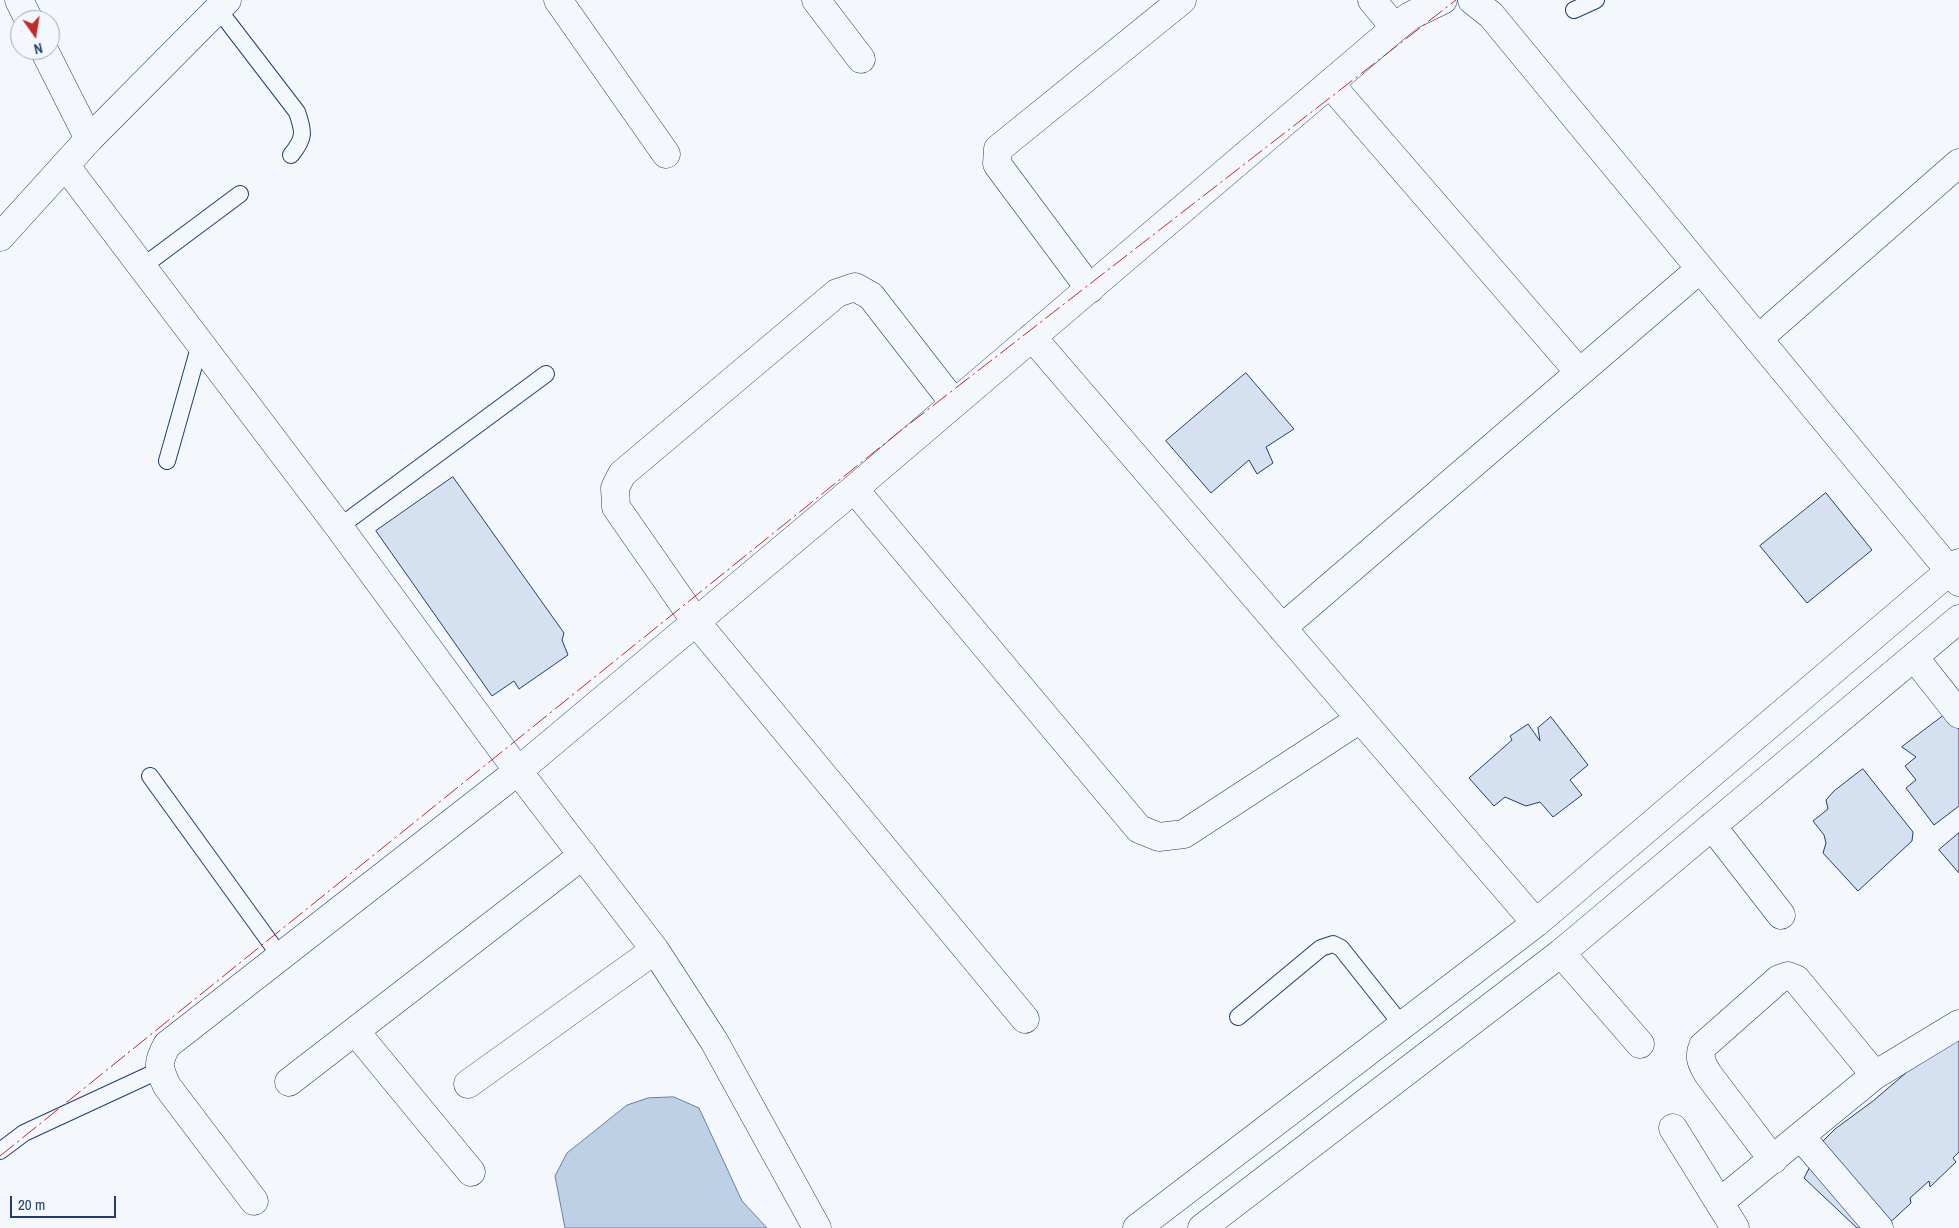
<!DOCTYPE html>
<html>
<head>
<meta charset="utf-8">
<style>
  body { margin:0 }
  #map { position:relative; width:1959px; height:1228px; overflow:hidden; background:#f4f7fb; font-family:"Archivo Narrow",sans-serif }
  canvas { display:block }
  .north { position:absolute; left:10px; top:10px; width:50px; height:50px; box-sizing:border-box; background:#f4f7fb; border:1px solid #9eadc5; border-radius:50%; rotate:167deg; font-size:14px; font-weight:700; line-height:20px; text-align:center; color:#1d3f73 }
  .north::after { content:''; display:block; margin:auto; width:18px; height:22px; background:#c62828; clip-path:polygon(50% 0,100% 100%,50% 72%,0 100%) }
  .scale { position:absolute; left:10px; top:1196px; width:106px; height:22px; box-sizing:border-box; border:2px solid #1d3f73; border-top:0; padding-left:6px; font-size:15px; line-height:18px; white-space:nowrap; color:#1d3f73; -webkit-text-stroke:4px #f4f7fb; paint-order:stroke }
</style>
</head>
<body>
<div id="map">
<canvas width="1959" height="1228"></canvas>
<div class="north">N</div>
<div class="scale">20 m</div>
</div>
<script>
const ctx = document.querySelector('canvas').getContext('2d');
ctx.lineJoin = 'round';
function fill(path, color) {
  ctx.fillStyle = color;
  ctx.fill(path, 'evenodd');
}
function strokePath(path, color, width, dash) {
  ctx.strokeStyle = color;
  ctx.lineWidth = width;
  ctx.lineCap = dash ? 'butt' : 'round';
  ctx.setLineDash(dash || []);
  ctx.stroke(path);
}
const water = new Path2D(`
  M674,1097L699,1108L742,1201L767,1228H565L555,1176L567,1153L627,1105L648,1098Z`);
fill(water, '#bed0e5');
strokePath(water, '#687fa3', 1);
const building = new Path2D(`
  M1246,373L1294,429L1266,447L1273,463L1257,474L1249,460L1211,493L1166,441Z
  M453,477L564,633L562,640L568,655L519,689L514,681L492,696L376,531Z
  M1826,493L1872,550L1807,603L1760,546Z
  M1947,713L1959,729V806L1934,825L1906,788L1916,780L1905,766L1916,757L1902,747Z
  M1551,717L1588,765L1570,780L1582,795L1553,817L1540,802L1526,806L1505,797L1494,806L1469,778L1512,740L1510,736L1528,724L1540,741L1538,728Z
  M1863,769L1913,832L1912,841L1858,891L1823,853L1826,843L1824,835L1813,821L1828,809L1826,800L1834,791Z
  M1959,833V873L1939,850Z
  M1959,1028V1152L1953,1158L1956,1162L1930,1187L1929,1181L1910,1198L1911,1203L1884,1228H1857L1804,1178L1813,1161L1810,1154L1835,1129L1873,1101Z`);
fill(building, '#d5e0f0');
strokePath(building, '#1d3f73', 1);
const service = new Path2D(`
  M218,9L297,112C304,132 305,138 291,155
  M1574,10L1596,0
  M142,267L240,194
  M167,461L200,344
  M339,527L546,374
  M150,776L280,956
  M1238,1017L1321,948L1333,944L1341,948L1402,1025
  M0,1151L24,1133L160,1070`);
const minor = new Path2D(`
  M19,0L29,20
  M558,0L666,154
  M816,0L861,59
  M1372,0L1395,28
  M1472,0L1491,15L1959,582
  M44,50L89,139
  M1330,84L1579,372
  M65,165L339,527L518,771L655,950L714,1041L817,1228
  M1090,289L997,164L998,149L1182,0
  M1032,337L1536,923
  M1758,339L1959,163
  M954,403L871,296L855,287L837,293L622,474L615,488L616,507L696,622L1025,1019
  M854,489L1139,829L1159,837L1184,834L1360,719
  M1282,628L1700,269
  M1914,657L1959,714
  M1712,826L1781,915
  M1561,953L1640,1044
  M355,1031L471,1172
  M289,1082L583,855
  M468,1084L655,950
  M1673,1128L1735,1228
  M1801,1137L1879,1228
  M1773,1160L1708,1074C1702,1064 1698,1057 1703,1046L1779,979L1788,976L1796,979L1875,1075
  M254,1201L167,1086C158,1067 157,1063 167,1045L518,771L854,489L1395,28L1410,16L1443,0
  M1720,1202L1875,1075L1959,1024
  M1137,1228L1536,923L1959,563
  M1202,1228L1561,953L1959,619`);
const tertiary = new Path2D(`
  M0,237L89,139L227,0`);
strokePath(service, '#1d3f73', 18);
strokePath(minor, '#1d3f73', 29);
strokePath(tertiary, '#1d3f73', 29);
strokePath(service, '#f4f7fb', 16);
strokePath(minor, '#f4f7fb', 28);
strokePath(tertiary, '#f4f7fb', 28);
strokePath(new Path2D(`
  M0,1156L899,432L1456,0`), '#c62828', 1, [18, 4, 2.5, 4]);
</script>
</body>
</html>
